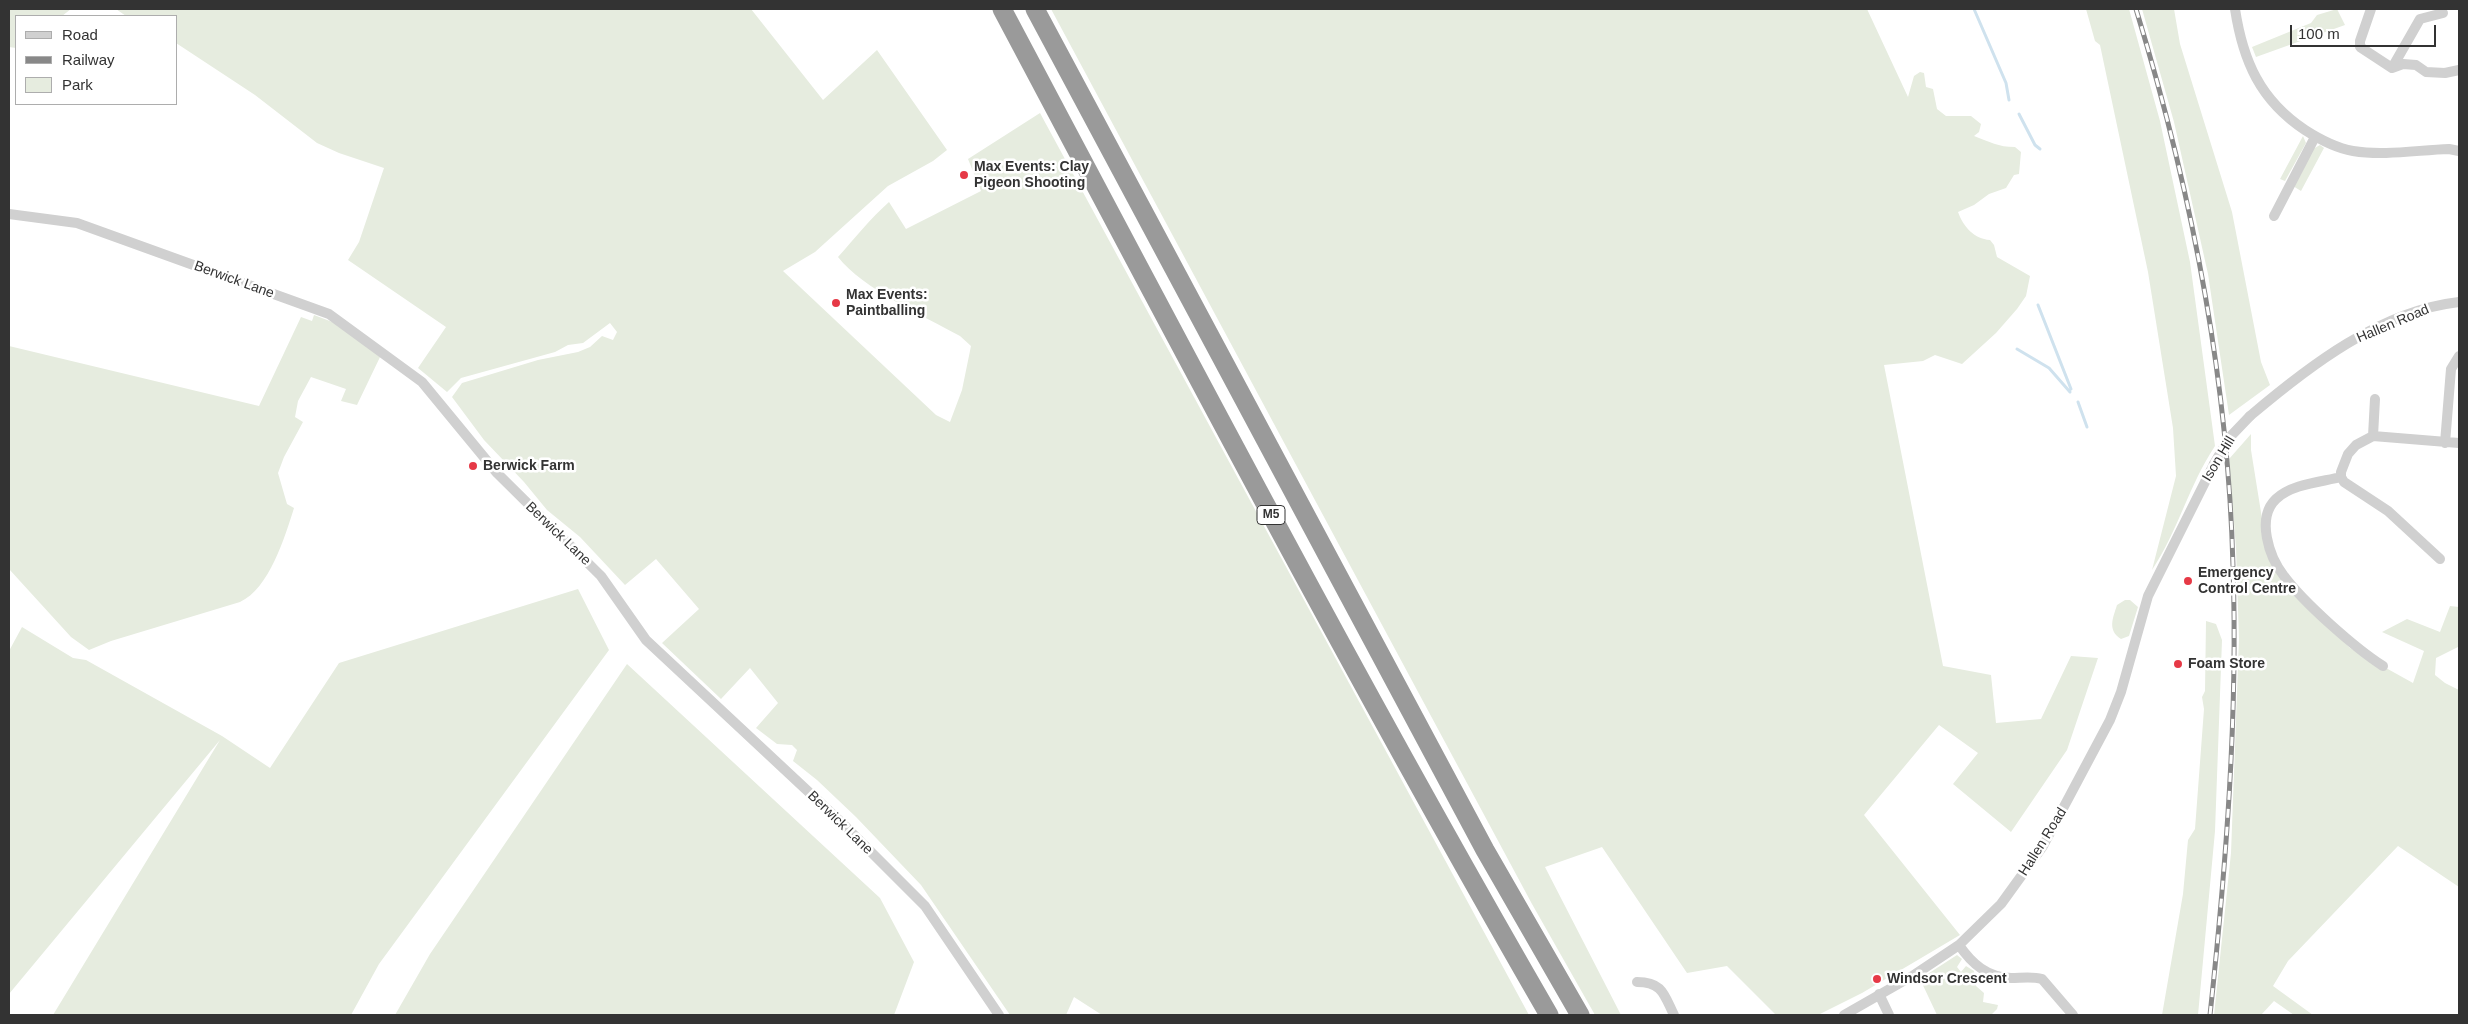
<!DOCTYPE html>
<html>
<head>
<meta charset="utf-8">
<style>
  body { margin:0 }
  #map { position:relative; width:2468px; height:1024px; overflow:hidden; background:#fff; font-family:Arial,sans-serif }
  canvas { display:block }
  .frame { position:absolute; inset:0; border:10px solid #333; pointer-events:none }
  .legend { position:absolute; left:15px; top:15px; width:162px; height:90px; box-sizing:border-box; background:#fff; border:1px solid #adadad; margin:0; padding:6px 9px; list-style:none; font-size:15px; color:#333 }
  .legend li { display:flex; align-items:center; gap:10px; height:25px }
  .legend b { width:25px; border:1px solid #adadad }
  .scale { position:absolute; left:2290px; top:25px; width:146px; height:22px; box-sizing:border-box; border:2px solid #333; border-top:0; padding-left:6px; font-size:15px; line-height:18px; white-space:nowrap; color:#333; -webkit-text-stroke:4px #fff; paint-order:stroke }
</style>
</head>
<body>
<div id="map">
<canvas width="2468" height="1024"></canvas>
<div class="frame"></div>
<ul class="legend">
<li><b style="height:6px;background:#d0d0d0"></b>Road</li>
<li><b style="height:6px;background:#888"></b>Railway</li>
<li><b style="height:14px;background:#e6ecdf"></b>Park</li>
</ul>
<div class="scale">100 m</div>
</div>
<script>
const ctx = document.querySelector('canvas').getContext('2d');
ctx.lineJoin = 'round';
function fill(path, color) {
  ctx.fillStyle = color;
  ctx.fill(path, 'evenodd');
}
function strokePath(path, color, width, dash) {
  ctx.strokeStyle = color;
  ctx.lineWidth = width;
  ctx.lineCap = dash ? 'butt' : 'round';
  ctx.setLineDash(dash || []);
  ctx.stroke(path);
}
function write(font, color, halo, rows, align = 'center') {
  ctx.font = font + ' Arial,sans-serif';
  ctx.lineWidth = 5;
  ctx.setLineDash([]);
  ctx.textBaseline = 'middle';
  ctx.strokeStyle = halo;
  ctx.fillStyle = color;
  for (const [text, x, y, turn = 0] of rows) {
    ctx.save();
    ctx.translate(x, y);
    ctx.rotate((+turn || 0) * Math.PI / 180);
    ctx.textAlign = isNaN(turn) ? turn : align;
    if (halo) ctx.strokeText(text, 0, 0);
    ctx.fillText(text, 0, 0);
    ctx.restore();
  }
}
fill(new Path2D(`
  M9,9H71L62,16H16V48L9,47Z
  M116,9H751L823,100L877,50L947,150L933,161L888,186L815,252L783,271L936,415L950,422L962,390L971,346L960,336C924,316 863,289 838,257C855,238 870,219 889,202L906,229L981,191L968,159L1040,113L1529,1015H1102L1074,997L1066,1015H1010L921,885L856,817L817,780L793,761L797,750L792,745L777,744L756,728L778,703L750,668L721,699L662,643L699,609L656,559L625,585L580,537L547,510L524,482L484,440L452,397L462,383L538,360L578,352L590,347L602,336L613,340L617,332L610,323L583,343L568,345L555,352L461,378L447,392L418,368L446,327L348,260L359,242L384,168L339,153L317,143L255,95L176,43V16H126Z
  M1051,9H1867L1908,97L1914,76L1920,72L1924,73L1926,87L1933,89L1937,109L1946,116H1971L1981,124L1979,132L1974,136C1990,142 1998,147 2015,147L2021,152L2019,174L2014,175L2006,188L1989,194L1974,205L1958,212C1963,226 1974,239 1990,240L1994,245L1997,257L2030,276L2026,296L2017,309L1996,333L1962,364L1935,355L1923,361L1884,365L1943,666L1991,675L1996,723L2041,719L2071,656L2098,658L2067,750L2011,832L1953,784L1978,753L1939,725L1864,815L1960,935L1862,993L1818,1015H1776L1727,966L1687,973L1602,847L1545,867L1621,1015H1595L1532,904Z
  M2086,9H2129L2160,121L2190,262L2215,446C2189,485 2178,531 2152,570L2176,476L2173,428L2148,272L2100,45L2095,41Z
  M2142,9H2174L2180,44L2232,212L2261,362L2270,385L2229,415L2208,274L2174,122Z
  M2337,9L2345,25L2256,57L2252,47L2311,23L2317,15Z
  M2303,136L2306,143L2285,181L2280,179Z
  M2320,145L2324,148L2301,191L2293,186L2313,149Z
  M314,315L335,323L381,355L357,405L341,401L346,389L311,377L298,401L295,417L303,422L284,457L278,473L287,504L294,508C285,537 269,589 240,602L111,641L89,650L71,637L9,569V346L259,406L301,317L312,321Z
  M2251,434V450L2264,531L2282,577L2350,648L2413,683L2424,651L2382,632L2407,619L2440,632L2450,606L2459,607L2458,647L2436,658L2435,675L2445,683L2459,690V887L2398,846L2288,961L2273,986L2313,1015H2294L2274,1001L2261,1015H2214L2231,853L2239,639L2236,548L2229,459Z
  M578,589L609,650L379,964L351,1015H53L220,740L9,994V651L22,627L73,658L86,660L222,736L270,768L339,663Z
  M2125,600H2130L2138,607L2129,636L2121,639C2107,630 2113,618 2117,605Z
  M2206,621L2216,624L2222,640L2215,831L2198,1015H2162L2183,894L2188,840L2195,829L2204,709L2202,697L2205,691Z
  M627,664L880,898L914,962L894,1015H395L430,954Z
  M1957,955L1962,959L1957,967L1961,972L1966,966L1974,971L1976,986L1984,993L1983,1002L1998,1005L1997,1009L1991,1015H1937L1920,979Z`), '#e6ecdf');
strokePath(new Path2D(`
  M1974,9L2006,83L2009,100
  M2019,114L2035,145L2040,149
  M2038,305L2071,389
  M2017,349L2049,368L2070,392
  M2078,402L2087,427`), '#cfe2ee', 3);
strokePath(new Path2D(`
  M2235,9C2243,61 2260,100 2305,130C2319,139 2336,148 2353,151C2384,156 2418,150 2449,149L2459,151
  M2371,9L2360,41V47L2392,68L2403,64L2416,65L2426,72L2445,73L2459,70
  M2392,68L2420,19L2443,13
  M9,214L77,223L329,314L422,382L497,473L601,576L646,640L843,824L925,906L999,1015
  M2274,216L2315,137
  M2250,416C2309,366 2380,311 2459,302
  M2373,436L2375,399
  M2445,443L2451,369L2459,356
  M2341,477C2321,482 2292,484 2276,499C2256,518 2269,557 2284,576C2304,603 2355,648 2383,666
  M2341,477V472L2348,454L2356,445L2373,436L2459,443
  M2341,477L2344,482L2388,511L2440,559
  M1959,945C1972,964 1987,977 2011,978C2021,978 2032,976 2042,979L2073,1015
  M1637,982C1663,982 1664,995 1674,1015
  M1879,994L1889,1015
  M1844,1015L1914,975L1959,945L2001,904L2043,846L2110,720L2121,692L2148,596L2214,464`), '#d0d0d0', 10);
strokePath(new Path2D(`
  M1002,9C1181,346 1358,685 1549,1015
  M1035,9L1485,850L1580,1015`), '#9a9a9a', 19);
const rail = new Path2D(`
  M2136,9C2191,189 2228,377 2233,566C2238,716 2226,866 2210,1015`);
strokePath(rail, '#888', 5);
strokePath(rail, '#fff', 3, [9]);
strokePath(new Path2D(`
  M2214,464L2229,438L2250,416`), '#d0d0d0', 10);
for (const [x, y, r, color] of [
  [964,175,5,"#e63946"],
  [836,303,5,"#e63946"],
  [473,466,5,"#e63946"],
  [2188,581,5,"#e63946"],
  [2178,664,5,"#e63946"],
  [1877,979,5,"#e63946"]
]) {
  const dot = new Path2D();
  dot.arc(x, y, r, 0, 2 * Math.PI);
  ctx.fillStyle = color;
  ctx.fill(dot);
  strokePath(dot, '#fff', 2);
}
for (const [x, y, w] of [
  [1271,515,28]
]) {
  const box = new Path2D();
  box.roundRect(x - w / 2, y - 9.5, w, 19, 4);
  ctx.fillStyle = '#fff';
  ctx.fill(box);
  strokePath(box, '#333', 1);
}
write('bold 12px', '#333', null, [
  ["M5",1271,515]
]);
write('bold 14px', '#333', '#fff', [
  ["Max Events: Clay",974,167],
  ["Pigeon Shooting",974,183],
  ["Max Events:",846,295],
  ["Paintballing",846,311],
  ["Berwick Farm",483,466],
  ["Emergency",2198,573],
  ["Control Centre",2198,589],
  ["Foam Store",2188,664],
  ["Windsor Crescent",1887,979]
], 'left');
write('14px', '#333', '#fff', [
  ["Berwick Lane",234,280,20],
  ["Hallen Road",2393,324,-23],
  ["Ison Hill",2219,459,-59],
  ["Berwick Lane",558,534,44],
  ["Berwick Lane",840,823,44],
  ["Hallen Road",2043,842,-58]
]);
</script>
</body>
</html>
